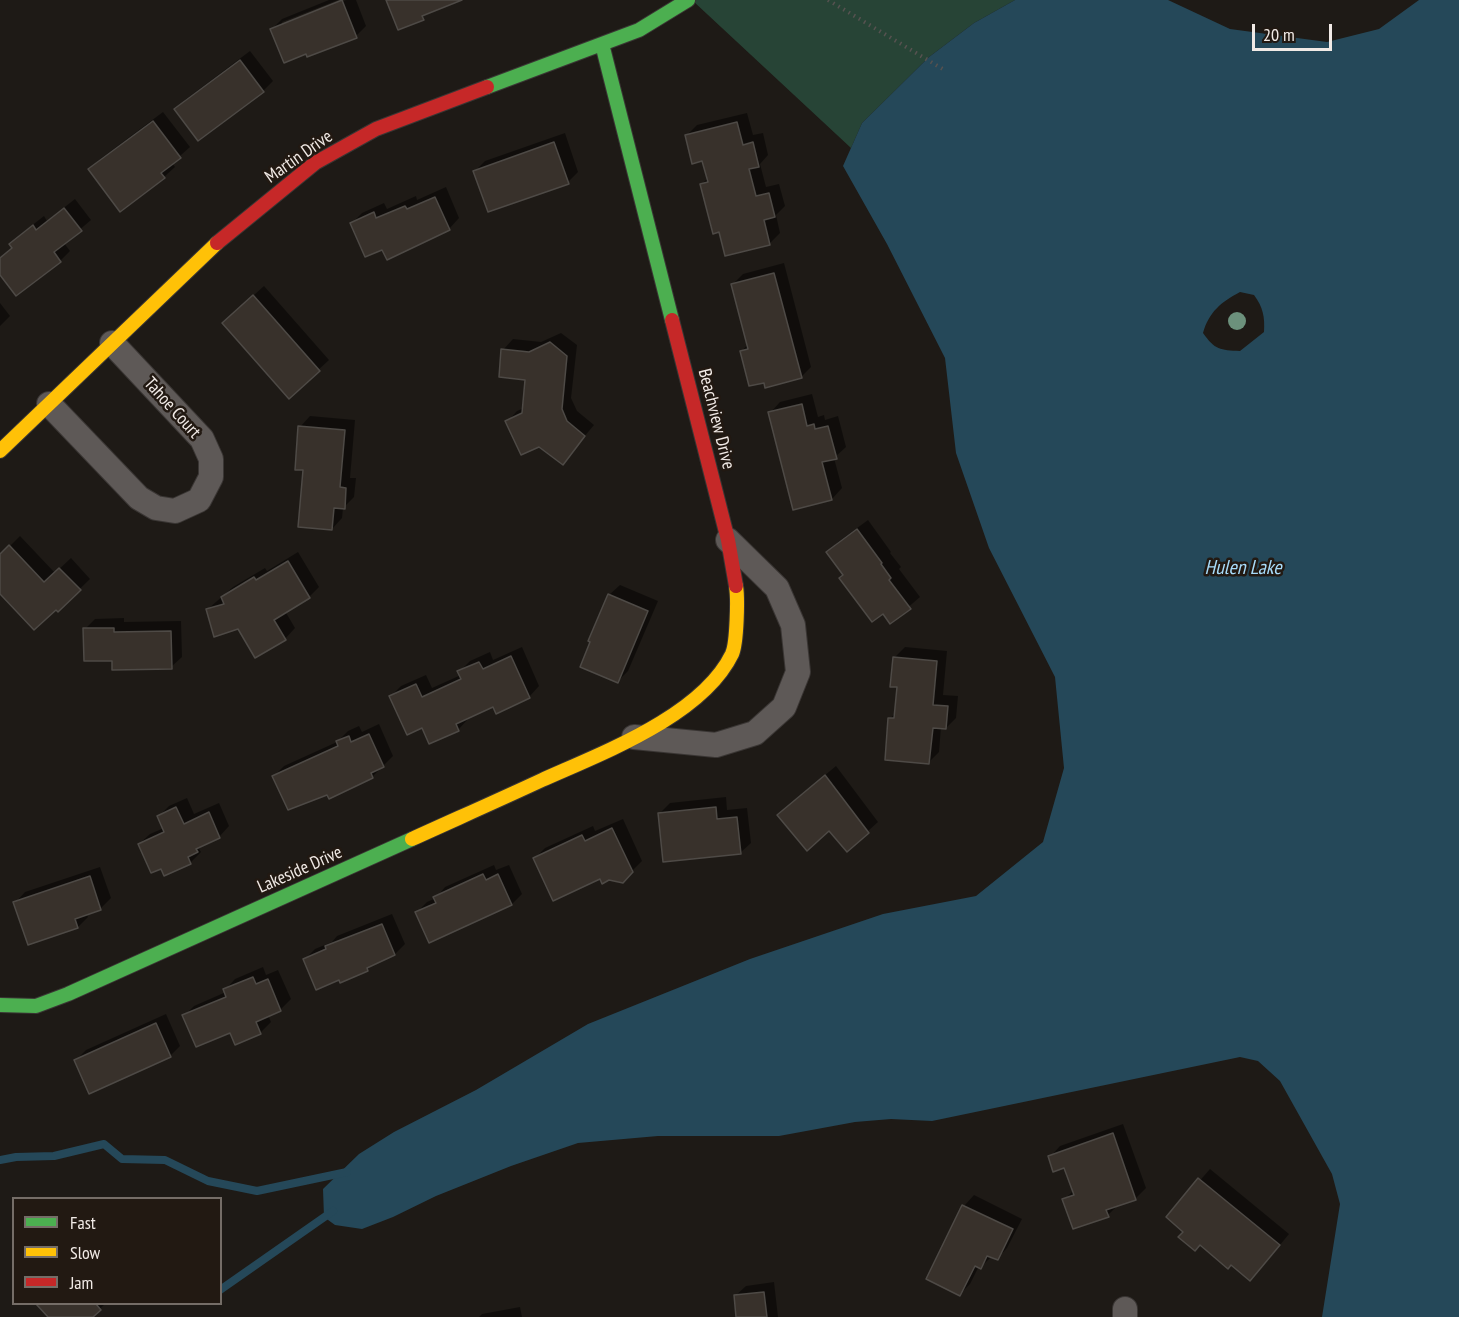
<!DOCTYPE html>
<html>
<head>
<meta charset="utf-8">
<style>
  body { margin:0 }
  #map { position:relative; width:1459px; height:1317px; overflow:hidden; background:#1e1a16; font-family:"PT Sans Narrow",sans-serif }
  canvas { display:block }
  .legend { position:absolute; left:12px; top:1197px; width:210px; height:108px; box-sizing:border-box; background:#221912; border:2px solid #756d67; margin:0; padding:8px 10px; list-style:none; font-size:18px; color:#f1eae6 }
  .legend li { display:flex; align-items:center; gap:12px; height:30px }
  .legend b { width:30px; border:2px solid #756d67 }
  .scale { position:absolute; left:1252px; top:24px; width:80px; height:27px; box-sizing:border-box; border:3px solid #f1eae6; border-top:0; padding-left:8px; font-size:18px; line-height:21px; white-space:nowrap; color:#f1eae6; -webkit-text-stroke:4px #221912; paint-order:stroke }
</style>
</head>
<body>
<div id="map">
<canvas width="1459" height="1317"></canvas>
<ul class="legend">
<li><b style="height:8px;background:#4caf50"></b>Fast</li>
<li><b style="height:8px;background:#ffc107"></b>Slow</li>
<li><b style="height:8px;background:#c62828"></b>Jam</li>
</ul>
<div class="scale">20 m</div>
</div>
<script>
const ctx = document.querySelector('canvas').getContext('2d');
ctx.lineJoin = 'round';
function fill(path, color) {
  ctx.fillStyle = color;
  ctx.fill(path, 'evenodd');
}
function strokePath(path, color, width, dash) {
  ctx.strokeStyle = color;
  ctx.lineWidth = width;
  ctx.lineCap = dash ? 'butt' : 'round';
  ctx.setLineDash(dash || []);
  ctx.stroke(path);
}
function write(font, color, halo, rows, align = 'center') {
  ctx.font = font + ' "PT Sans Narrow",sans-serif';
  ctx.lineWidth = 5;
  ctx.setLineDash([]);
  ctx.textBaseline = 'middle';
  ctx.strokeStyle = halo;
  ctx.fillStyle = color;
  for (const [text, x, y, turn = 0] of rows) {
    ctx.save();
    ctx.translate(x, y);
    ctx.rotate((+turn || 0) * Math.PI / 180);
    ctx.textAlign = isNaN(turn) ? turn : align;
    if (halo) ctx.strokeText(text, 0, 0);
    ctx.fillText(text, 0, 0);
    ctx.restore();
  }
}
fill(new Path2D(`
  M694,0H1015L974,23L929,57L862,123L851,148L693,1Z`), '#274436');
fill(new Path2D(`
  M1015,0H1168L1230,29L1327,42L1379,29L1419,0H1459V1317H1322L1340,1204L1332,1174L1280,1081L1258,1061L1240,1057L932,1121L891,1119L855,1122L779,1136H658L578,1143L511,1166L436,1196L393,1217L362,1229L335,1225L324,1217L323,1189L359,1154L394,1132L476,1090L588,1024L750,959L883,914L976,896L1043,842L1064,768L1055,677L989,548L956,453L945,358L887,244L843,166L862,123L929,57L974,23ZM1240,292L1254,295C1263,307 1265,317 1264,332L1240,351C1220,350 1215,350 1203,333C1209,312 1221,302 1240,292Z`), '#254859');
fill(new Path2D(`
  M329,0H338L282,22V26L346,0H356L366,26L356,36L272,29L282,19Z
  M250,51L273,81L263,91L176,109L186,99Z
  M163,112L190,147L172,163L175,167L164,177L120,210L90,169L100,159Z
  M747,113L753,135L763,133L768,155L760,164L766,187L779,184L785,206L776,215L780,233L770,243L726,254L720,231L702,184L708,178L703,159L687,135L697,125Z
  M565,133L578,172L568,182L475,171L485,161Z
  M446,187L459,218L449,229L383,248L352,223L362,213L384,203L387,209L416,196L417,200Z
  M75,199L91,220L64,243L70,251L60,261L0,272V258L13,247L11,244L21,234L44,216L47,221Z
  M784,263L811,367L801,377L765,381L742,351L748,344L733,284L743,274Z
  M264,286L329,360L289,397L234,313Z
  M0,303L10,316L0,326Z
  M561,333L577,345L571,398L577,411L594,425L562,463L507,422L517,411L524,408L526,379L503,350L513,339L541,342Z
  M812,394L818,417L824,415L825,420L838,416L846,447L834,458L842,488L832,499L770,413L780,402Z
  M310,416L355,420L350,478H356L354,497L343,508L342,518L332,529L304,469L300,427Z
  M868,520L891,552L890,553L901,567L899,569L920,597L891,622L883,612L844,574L828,552L838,542Z
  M20,536L55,573L71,558L90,579L58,610L0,592V556Z
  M298,552L319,587L309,597L285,611L295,628L285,639L239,628L208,609L233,587L265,568L267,571Z
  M620,585L658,601L628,671L618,681L592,641L609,595Z
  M124,618V622L181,621L182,657L171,667L113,659L85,629L95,619Z
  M522,647L539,686L529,697L494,705L467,717L468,719L458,730L422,726L391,696L401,686L426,675L432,688L461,675L459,672L470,661L490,652L493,660Z
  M905,647L947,651L943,695L958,696L956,718L946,728L941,727L939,752L929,762L890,719L896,712L898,686L894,658Z
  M379,724L393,756L372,777L327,793L274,776L284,766L337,742L348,731L359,726L362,732Z
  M836,766L878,822L847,850L830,829L789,805Z
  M726,797L727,810L747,808L751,843L740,853L660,813L670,803Z
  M187,798L194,814L219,803L229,826L219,837L205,843L199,849L201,852L190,863L161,867L139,844L150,834L164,828L159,816L169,806Z
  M623,819L642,861L622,881L601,877L535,858L545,848L593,826L595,831Z
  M494,865L496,870L509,865L522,894L512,904L417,912L427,902L436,898L445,887Z
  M100,867L111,898L100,909L87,913L88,917L78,927L15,903L25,892Z
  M392,914L405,944L395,954L373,963L367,970L339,978L305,959L315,949L332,942L337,936Z
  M263,967L266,975L278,970L291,999L281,1009L268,1015L271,1022L260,1033L231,1031L184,1016L194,1006L226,992L225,990L235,979Z
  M166,1014L180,1046L170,1056L76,1060L86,1050Z
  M1123,1124L1146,1188L1136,1198L1118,1205L1108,1215L1064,1200L1074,1190L1065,1166L1050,1157L1060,1146Z
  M1210,1169L1289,1234L1260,1269L1231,1263L1200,1244L1168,1217Z
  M974,1195L1022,1219L1007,1248L997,1259L992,1256L981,1267L979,1266L970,1284L960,1294L928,1278L964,1206Z
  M774,1282L778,1317H738L735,1296L746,1286Z
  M38,1304H105L91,1317H50Z
  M520,1307L522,1317H479L482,1314Z`), '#0007');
strokePath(new Path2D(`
  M0,1160L16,1157L54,1156L104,1144L122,1159L165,1160L208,1181L257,1191L347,1172
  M220,1290L333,1211`), '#254859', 8);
const building = new Path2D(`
  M342,0L357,38L307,57L306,54L284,63L270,29Z
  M386,0H462L422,16L424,20L398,30Z
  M240,60L264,92L198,141L174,109Z
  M153,121L181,158L161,173L165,178L120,212L88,169Z
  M737,122L743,145L753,142L759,167L749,169L756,196L769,193L775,217L764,220L770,245L725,256L719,232L713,234L700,184L708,182L702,161L692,164L685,135Z
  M554,142L569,184L488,212L473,171Z
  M435,197L450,230L387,260L382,250L365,257L350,223L374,212L376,218L405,206L407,209Z
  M64,208L82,231L54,252L61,262L16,296L0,275V258L12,248L9,244L33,225L36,230Z
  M774,273L802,378L765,388L764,383L749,386L740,351L748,349L731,284Z
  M253,295L320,371L289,399L222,323Z
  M550,342L567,356L562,409L567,421L585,436L563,465L539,447L521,455L505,421L522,413L525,380L499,377L501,349L529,352Z
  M802,404L807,426L814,424L815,429L828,426L837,459L822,462L832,500L793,510L768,412Z
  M298,426L345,430L340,487L346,488L345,509L334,508L332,530L298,527L303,470H295Z
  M857,529L882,563L881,564L891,578L889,580L911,609L890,624L883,614L872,622L839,578L843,575L826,552Z
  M9,545L44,582L59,568L81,590L58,612L56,610L34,630L0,594V554Z
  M288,561L310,598L274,620L286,640L255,658L238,629L214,637L206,609L224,604L221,597L254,577L256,580Z
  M608,594L648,611L618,683L580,667L590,642L588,641Z
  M83,628H114V632L171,631L172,669L112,670V661H84Z
  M511,656L530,698L496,714L493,707L456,724L459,731L429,744L422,728L407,735L389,696L416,684L422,697L461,679L457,671L479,662L483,669Z
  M893,657L937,661L933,705L948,706L946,729L933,728L929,764L885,760L888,718H894L897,687H890Z
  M369,734L384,767L371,773L373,778L329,799L327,795L288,810L272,776L338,746L336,741L349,736L351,742Z
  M825,775L869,833L847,852L829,831L807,851L777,815Z
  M176,807L184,824L209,812L220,838L196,849L198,852L188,857L191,864L164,876L161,869L151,873L138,844L164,832L157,816Z
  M716,807L717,819L737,817L741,854L663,862L658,813Z
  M612,828L633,872L623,883L609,880L602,884L600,879L553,901L533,858L582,835L585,841Z
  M483,874L486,880L498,874L512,905L429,943L415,912L436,903L433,897Z
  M90,876L101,910L75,919L78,928L28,945L13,902Z
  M382,924L395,955L367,968L368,971L340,983L339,980L316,990L303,959L326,949L325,946Z
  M253,977L256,984L268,979L281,1011L256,1022L261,1034L235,1045L230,1033L196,1047L182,1015L226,997L223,989Z
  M156,1023L171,1057L89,1094L74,1060Z
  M1113,1133L1136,1200L1106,1210L1109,1217L1073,1229L1062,1199L1074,1195L1064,1168L1053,1172L1048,1156Z
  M1198,1178L1280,1245L1250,1281L1231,1265L1228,1269L1200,1245L1195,1251L1178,1237L1183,1232L1166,1217Z
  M962,1205L1013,1229L998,1260L987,1256L981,1269L975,1266L960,1296L926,1279Z
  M764,1292L767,1317H736L734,1295Z
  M36,1304H96L101,1310L93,1317H48Z`);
fill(building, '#38312b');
strokePath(building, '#4e4a46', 1.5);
const street = new Path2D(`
  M49,404L139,498L156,508L175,511L199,500L211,477V459L202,439L112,343
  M634,737L716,745L755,733L784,707L798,672L793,625L777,588L728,540
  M1125,1309V1317`);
const fast = new Path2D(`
  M602,44L672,320
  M487,87L639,30L688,0
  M0,1005L36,1006L68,994L412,839`);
const slow = new Path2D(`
  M0,451L217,243
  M412,839C456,819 499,800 542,780C602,753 702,716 732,654C737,643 738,598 736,586`);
const jam = new Path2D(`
  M217,243L315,163L376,129L487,87
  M672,320L728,540L736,586`);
strokePath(street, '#3a3634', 26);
strokePath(fast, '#3a3634', 16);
strokePath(slow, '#3a3634', 16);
strokePath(jam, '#3a3634', 16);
strokePath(new Path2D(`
  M828,0L946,71`), '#565250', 4, [1.5, 4.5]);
strokePath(street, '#5e5957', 24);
strokePath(fast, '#4caf50', 14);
strokePath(slow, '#ffc107', 14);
strokePath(jam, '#c62828', 14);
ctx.fillStyle = '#6c917c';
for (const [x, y] of [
  [1237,321]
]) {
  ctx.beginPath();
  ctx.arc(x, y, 9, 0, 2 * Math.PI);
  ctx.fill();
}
write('18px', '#f1eae6', '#221912', [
  ["Martin Drive",299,157,-35],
  ["Tahoe Court",172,408,48],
  ["Beachview Drive",716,419,76],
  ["Lakeside Drive",300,870,-24]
]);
write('italic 20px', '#a7dbf9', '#221912', [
  ["Hulen Lake",1243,568]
]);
</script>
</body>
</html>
